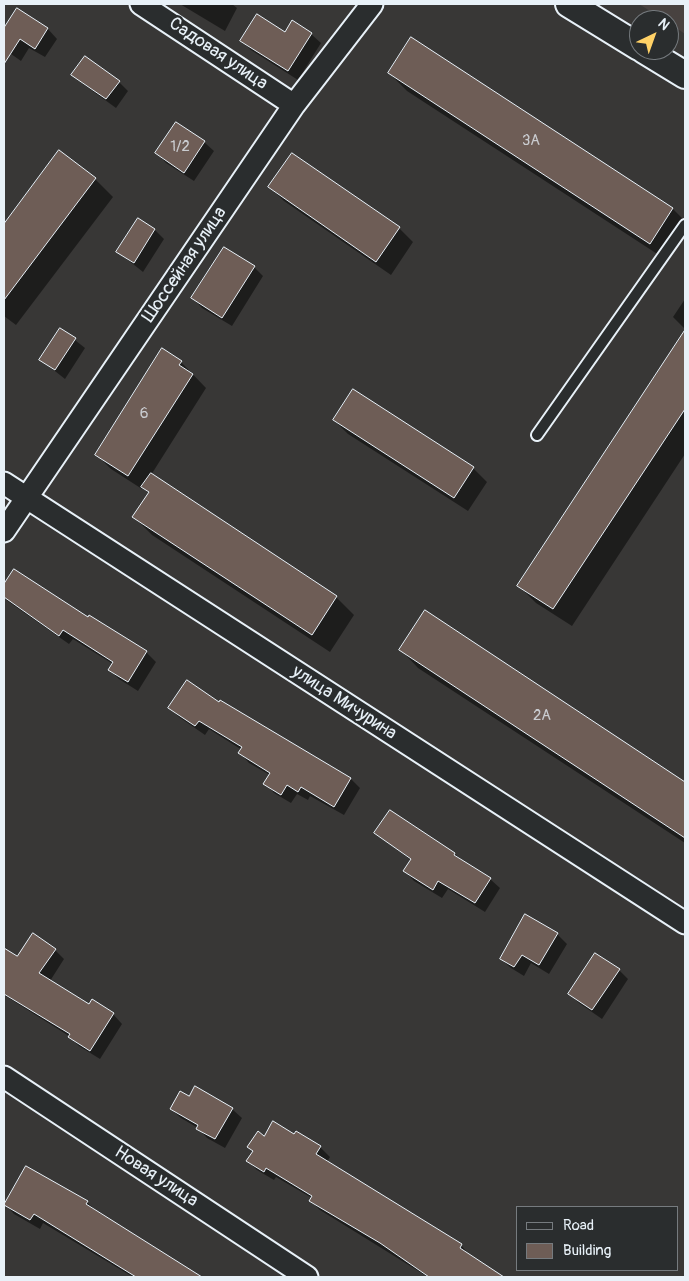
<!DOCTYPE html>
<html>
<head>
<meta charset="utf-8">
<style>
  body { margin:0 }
  #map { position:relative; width:689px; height:1281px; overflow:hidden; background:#383736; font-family:Pangolin,sans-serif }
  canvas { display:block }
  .frame { position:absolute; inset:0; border:5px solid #e8f1f8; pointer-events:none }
  .legend { position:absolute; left:516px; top:1206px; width:162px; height:65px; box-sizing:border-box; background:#2a2d2e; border:1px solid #767b7f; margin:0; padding:6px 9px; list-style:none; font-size:15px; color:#e8f1f8 }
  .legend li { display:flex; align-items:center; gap:10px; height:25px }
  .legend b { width:25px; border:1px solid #767b7f }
  .north { position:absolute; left:629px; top:10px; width:50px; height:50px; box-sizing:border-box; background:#2a2d2e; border:1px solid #767b7f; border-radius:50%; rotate:42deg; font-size:14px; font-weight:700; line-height:20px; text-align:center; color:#e8f1f8 }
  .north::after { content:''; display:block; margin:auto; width:18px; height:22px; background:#ffd166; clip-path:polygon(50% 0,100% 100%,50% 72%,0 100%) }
</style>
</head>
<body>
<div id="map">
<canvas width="689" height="1281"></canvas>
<div class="frame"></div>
<ul class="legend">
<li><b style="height:6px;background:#2a2d2e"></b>Road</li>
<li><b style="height:14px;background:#6e5d56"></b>Building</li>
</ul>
<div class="north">N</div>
</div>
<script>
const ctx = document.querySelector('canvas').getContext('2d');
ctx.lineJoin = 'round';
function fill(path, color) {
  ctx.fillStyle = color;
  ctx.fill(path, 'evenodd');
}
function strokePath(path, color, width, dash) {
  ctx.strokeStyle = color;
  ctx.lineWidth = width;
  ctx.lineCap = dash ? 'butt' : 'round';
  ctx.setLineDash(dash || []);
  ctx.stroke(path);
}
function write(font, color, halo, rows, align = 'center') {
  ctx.font = font + ' Pangolin,sans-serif';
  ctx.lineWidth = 4.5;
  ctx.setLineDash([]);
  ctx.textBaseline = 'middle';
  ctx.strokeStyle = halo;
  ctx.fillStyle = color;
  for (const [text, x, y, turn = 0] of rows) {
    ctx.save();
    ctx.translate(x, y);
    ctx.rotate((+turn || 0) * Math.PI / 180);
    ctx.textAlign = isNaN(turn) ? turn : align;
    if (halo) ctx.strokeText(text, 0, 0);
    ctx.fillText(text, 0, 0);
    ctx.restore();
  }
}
fill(new Path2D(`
  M639,4H685V34L669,23V20H664Z`), '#484240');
fill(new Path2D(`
  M180,4H232L237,8L225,31Z
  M17,9L48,29L57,39L45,57L29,48L21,61L4,49V30Z
  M285,34H311L321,43L298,80L251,50L242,41Z
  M389,73L673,209L685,221V235L668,261L407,91Z
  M73,75L119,82L128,91L116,108L83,84Z
  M204,142L214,151L194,181L166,163L157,153Z
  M60,152L95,179L113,197L16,325L4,316V226Z
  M292,154L399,228L413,242L391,275L284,201L270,187Z
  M155,230L164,239L143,272L118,252Z
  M254,267L263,276L232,326L202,308L193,298Z
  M685,299V329L673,317Z
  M61,329L85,348L65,379L41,360Z
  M685,332V454L572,626L536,603L518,585Z
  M181,362L206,388L151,475L336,597L354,615L330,652L152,535L134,517L150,493L143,487L142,489L111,469L97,455Z
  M334,420L473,468L487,482L468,511L348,434Z
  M15,570L88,619L89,616L146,652L156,662L138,691L119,679L110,670L113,664L73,639L69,644L9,602L4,597V587Z
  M425,612L685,783V843L418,668L401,650Z
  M221,702L351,779L360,788L344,815L310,796L308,800L297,794L291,803L274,793L265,783L270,775L249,763L240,753L242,750L209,729L205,735L179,717L170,708Z
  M390,811L455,854L464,863L490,879L500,888L485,912L448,889L442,898L414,881L405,871L412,861L376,833Z
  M557,934L567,944L549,974L531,963L524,976L511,968L501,959Z
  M4,949L18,958L55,950L64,959L50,981L90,1005L113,1014L122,1024L100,1059L79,1046L69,1036L4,995Z
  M619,970L628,979L602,1019L579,1003L570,994Z
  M190,1098L232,1109L242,1118L225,1148L207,1138L198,1128L181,1118L171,1109Z
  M294,1136L320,1147L330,1157L327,1162L461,1245L470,1256L498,1277H428L320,1210L311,1201L312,1198L276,1177L274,1180L257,1170L248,1161L254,1152L249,1147L265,1137Z
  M87,1202L97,1212L153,1246L162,1255L197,1277H133L43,1223L40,1229L14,1214L5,1204Z`), '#0007');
const building = new Path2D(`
  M17,8L48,28L35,49L20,39L4,64V28Z
  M257,14L285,32L292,20L312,33L288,71L240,41Z
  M411,37L673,208L650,244L388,73Z
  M85,56L120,81L106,99L71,75Z
  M176,122L205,141L184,173L155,153Z
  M59,150L96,178L4,300V224Z
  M292,153L400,227L376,262L268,187Z
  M138,218L155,229L134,263L116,252Z
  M224,247L255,266L222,318L191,298Z
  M60,328L76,338L55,370L39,360Z
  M685,330V409L553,609L517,586Z
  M162,348L182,361L179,365L193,374L128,476L95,455Z
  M353,389L474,467L454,498L333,420Z
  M151,473L337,596L312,635L132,517L149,492L141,487Z
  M14,569L88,617L89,615L147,651L128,682L108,670L113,662L63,630L59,636L4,597V584Z
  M425,610L685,782V838L399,650Z
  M187,680L219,702L220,700L351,778L334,807L301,787L298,792L287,785L281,795L263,784L270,773L238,753L242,747L199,721L195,726L168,708Z
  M390,810L455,853L454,855L491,878L475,903L438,881L433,890L403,871L411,859L374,833Z
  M525,914L558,933L539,965L522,955L514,967L500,959Z
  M33,933L56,949L39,973L89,1004L92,999L114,1013L90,1051L68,1037L70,1034L4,994V948L17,956Z
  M595,953L620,969L592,1010L568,994Z
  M195,1086L233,1108L215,1139L196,1129L198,1125L170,1109L180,1091L189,1096Z
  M273,1121L294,1134L296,1131L321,1146L316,1154L462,1244L460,1248L504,1277H429L380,1243L309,1201L312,1196L266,1168L264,1172L246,1161L253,1151L247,1147L258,1131L264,1136Z
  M26,1166L88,1201L86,1204L202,1277H136L34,1214L30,1220L4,1205Z`);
fill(building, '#6e5d56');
strokePath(building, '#e8f1f8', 1);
const service = new Path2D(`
  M537,435L685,225`);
const minor = new Path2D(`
  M141,4L294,105
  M4,483L685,923
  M4,531L294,105L372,4
  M4,1077L307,1277`);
const tertiary = new Path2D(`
  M569,4L639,47
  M644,50L685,75`);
strokePath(service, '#e8f1f8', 14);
strokePath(minor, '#e8f1f8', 25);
strokePath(tertiary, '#e8f1f8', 30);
strokePath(service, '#2a2d2e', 10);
strokePath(minor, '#2a2d2e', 21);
strokePath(tertiary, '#2a2d2e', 26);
write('15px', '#caccd0', null, [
  ["3А",531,141],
  ["1/2",180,147],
  ["6",144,414],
  ["2А",542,716]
]);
write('18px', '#e8f1f8', '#2a2d2e', [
  ["Садовая улица",218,54,34],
  ["Шоссейная улица",185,265,-56],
  ["улица Мичурина",344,703,33],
  ["Новая улица",156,1177,33]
]);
</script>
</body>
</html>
